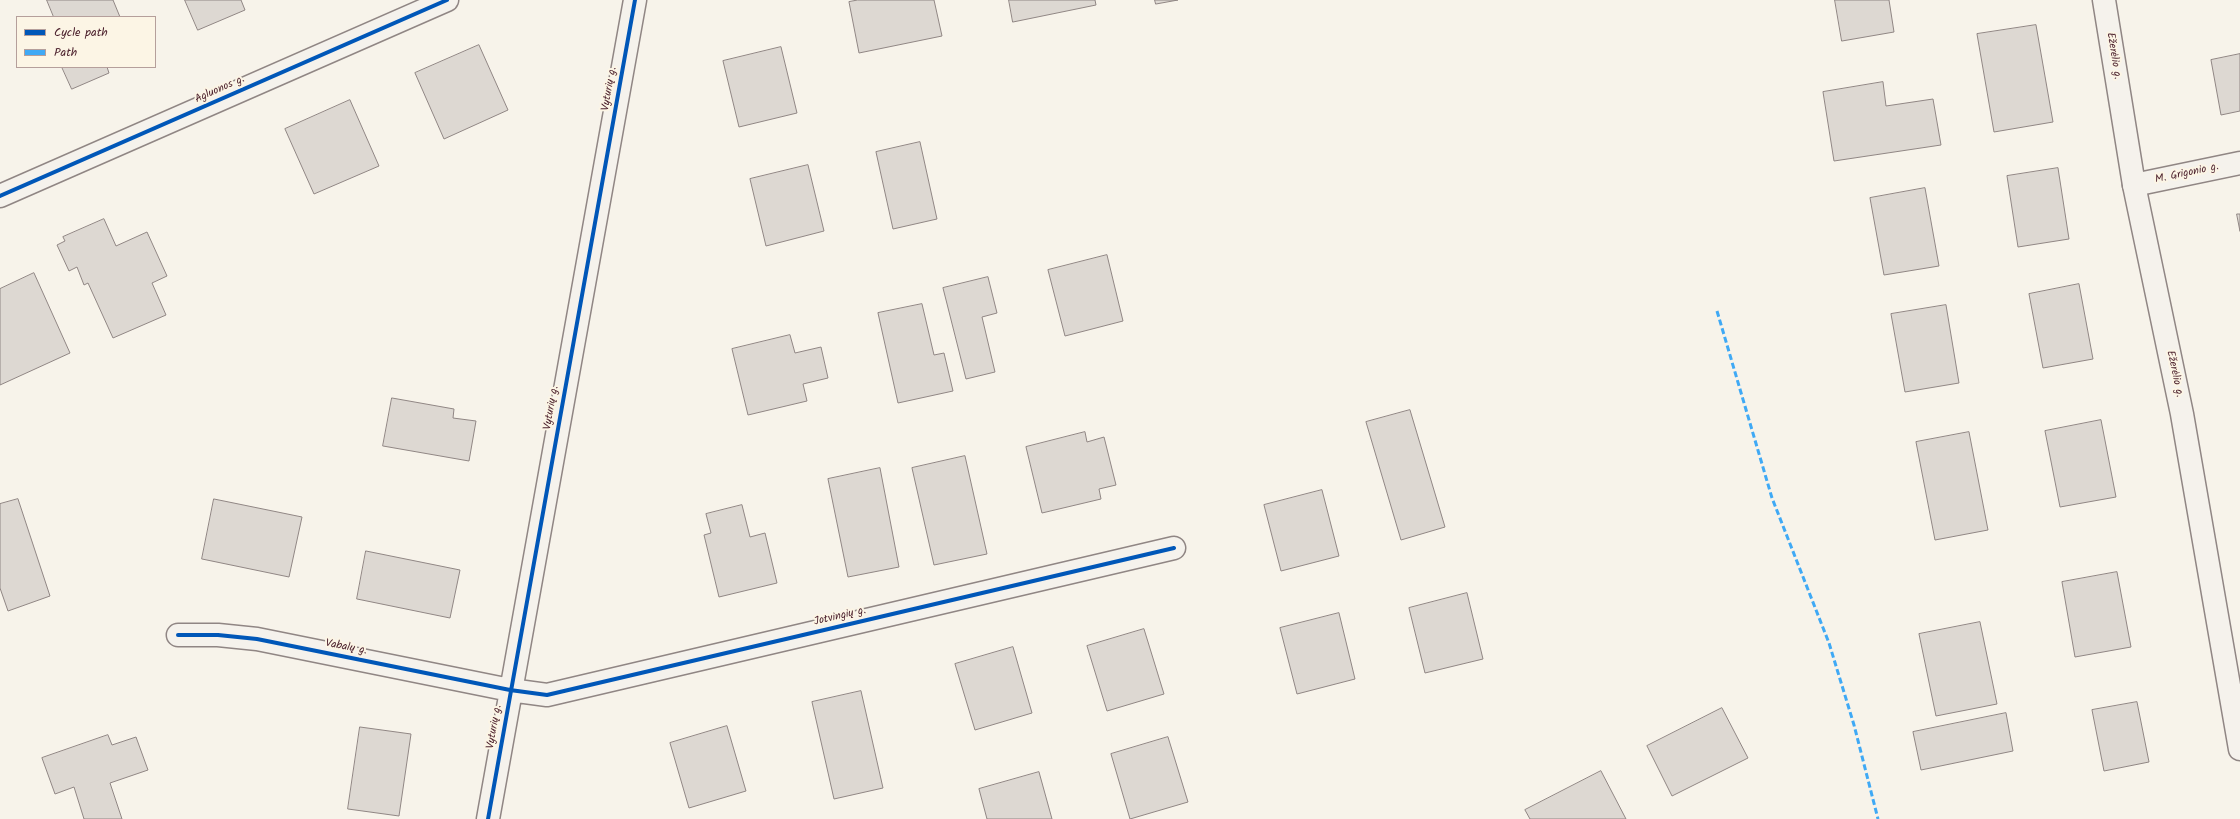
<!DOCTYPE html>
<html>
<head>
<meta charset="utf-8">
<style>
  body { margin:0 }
  #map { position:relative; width:2240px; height:819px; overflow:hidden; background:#f7f3ea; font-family:Kalam,sans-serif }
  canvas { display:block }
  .legend { position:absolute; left:16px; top:16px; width:140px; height:52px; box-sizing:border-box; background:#fcf5e5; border:1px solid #b59f9b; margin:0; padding:5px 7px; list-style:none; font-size:12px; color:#4a1f2b }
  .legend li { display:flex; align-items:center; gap:8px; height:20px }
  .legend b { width:20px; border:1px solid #b59f9b }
</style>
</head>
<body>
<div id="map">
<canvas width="2240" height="819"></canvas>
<ul class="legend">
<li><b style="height:5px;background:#0057b8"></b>Cycle path</li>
<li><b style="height:5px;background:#3fa9f5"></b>Path</li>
</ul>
</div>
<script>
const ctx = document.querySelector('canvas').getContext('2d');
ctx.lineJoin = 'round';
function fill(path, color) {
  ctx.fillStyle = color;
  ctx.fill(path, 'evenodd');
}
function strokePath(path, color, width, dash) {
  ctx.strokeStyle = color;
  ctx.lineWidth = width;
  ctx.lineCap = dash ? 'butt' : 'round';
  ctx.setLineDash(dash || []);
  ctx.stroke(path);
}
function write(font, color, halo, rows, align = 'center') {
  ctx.font = font + ' Kalam,sans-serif';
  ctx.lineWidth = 4;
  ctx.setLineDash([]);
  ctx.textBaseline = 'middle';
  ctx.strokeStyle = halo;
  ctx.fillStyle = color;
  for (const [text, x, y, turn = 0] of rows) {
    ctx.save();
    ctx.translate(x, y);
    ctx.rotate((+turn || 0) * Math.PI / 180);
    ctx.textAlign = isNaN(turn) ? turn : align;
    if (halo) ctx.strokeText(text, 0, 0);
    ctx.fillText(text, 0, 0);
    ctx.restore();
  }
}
const building = new Path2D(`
  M47,0H113L120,17H54Z
  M185,0H241L245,10L198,30Z
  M858,0H934L942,36L859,53L849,2Z
  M1009,0H1095L1096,5L1013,22Z
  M1155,0H1178L1156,4Z
  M1835,0H1889L1894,32L1842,41Z
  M2036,25L2053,122L1994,132L1977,34Z
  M479,45L508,110L444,139L415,73Z
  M781,47L797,113L739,127L723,61Z
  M2240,54V111L2221,115L2211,60Z
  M62,67H107L109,73L72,89Z
  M1883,82L1886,106L1933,99L1941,145L1834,161L1823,92Z
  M350,100L379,166L314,194L285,129Z
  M920,142L937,219L893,229L876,152Z
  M808,165L824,231L766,246L750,179Z
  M2058,168L2069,239L2018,247L2007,176Z
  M1925,188L1939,266L1884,275L1870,198Z
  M2237,214H2240V231Z
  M104,219L116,246L147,232L167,276L152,283L166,315L113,338L88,283L84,285L77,267L69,271L57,245L65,241L63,237Z
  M1107,255L1123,321L1065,336L1048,270Z
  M34,273L70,353L0,385V289Z
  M988,277L997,313L982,317L995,372L966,379L943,288Z
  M2079,284L2093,359L2043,368L2029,294Z
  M922,304L934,355L944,353L953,391L898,403L878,313Z
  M1946,305L1959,383L1905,392L1891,314Z
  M790,335L795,353L821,347L828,378L803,384L807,401L748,415L732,349Z
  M392,398L454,409L453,418L476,421L469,461L383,446Z
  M1410,410L1445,527L1401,540L1366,422Z
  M2101,420L2116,497L2060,507L2045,431Z
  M1085,432L1087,442L1104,437L1116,485L1099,489L1101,499L1042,513L1026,447Z
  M1969,432L1988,530L1935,540L1916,442Z
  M965,456L987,554L934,565L912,468Z
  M880,468L899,567L848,577L828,479Z
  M1322,490L1339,556L1281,571L1264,505Z
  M18,499L50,596L8,611L0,588V504Z
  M214,499L302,517L289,577L202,559Z
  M742,505L750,537L765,533L777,583L719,597L704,535L711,533L706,514Z
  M366,551L460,570L450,618L357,599Z
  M2117,572L2131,647L2075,657L2062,582Z
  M1467,593L1483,659L1425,673L1409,608Z
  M1339,613L1355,679L1297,694L1280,628Z
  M1980,622L1997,704L1936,716L1919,634Z
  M1144,629L1164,694L1107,711L1087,646Z
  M1013,647L1032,713L975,730L955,664Z
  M861,691L883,788L834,799L812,702Z
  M2137,702L2149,762L2104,771L2092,710Z
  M1722,708L1748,758L1672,796L1647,746Z
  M2006,713L2013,751L1921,770L1913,732Z
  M727,726L746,791L689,808L670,743Z
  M360,727L411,734L399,816L348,809Z
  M108,735L112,745L136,737L148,770L110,783L122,819H84L74,787L55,794L42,758Z
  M1168,737L1188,802L1130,819L1111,754Z
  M1601,771L1626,819H1530L1525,810Z
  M1039,772L1052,819H987L979,789Z`);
fill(building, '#ddd8d2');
strokePath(building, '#908684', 1);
const minor = new Path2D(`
  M2134,185L2240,163
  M0,196L447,0
  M178,635H218L257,639L510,690L547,695L1174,548
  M488,819L635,0`);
const major = new Path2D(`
  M2104,0L2134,185L2182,414L2240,749`);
strokePath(minor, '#908684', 25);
strokePath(major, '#908684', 25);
strokePath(minor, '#f5f2ec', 22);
strokePath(major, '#f5f2ec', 22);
strokePath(new Path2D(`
  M1717,311L1772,498L1829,643L1854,725L1878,819`), '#3fa9f5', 3, [6, 3]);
strokePath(new Path2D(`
  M0,196L447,0
  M178,635H218L257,639L510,690L547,695L1174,548
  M488,819L635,0`), '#0057b8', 4);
write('11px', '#4a1f2b', '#fcf5e5', [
  ["Ežerėlio g.",2113,56,81],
  ["Vyturių g.",610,89,-80],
  ["Agluonos g.",220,90,-24],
  ["M. Grigonio g.",2187,174,-12],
  ["Ežerėlio g.",2174,374,78],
  ["Vyturių g.",552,408,-80],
  ["Jotvingių g.",840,617,-13],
  ["Vabalų g.",346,648,11],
  ["Vyturių g.",495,727,-80]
]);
</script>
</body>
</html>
